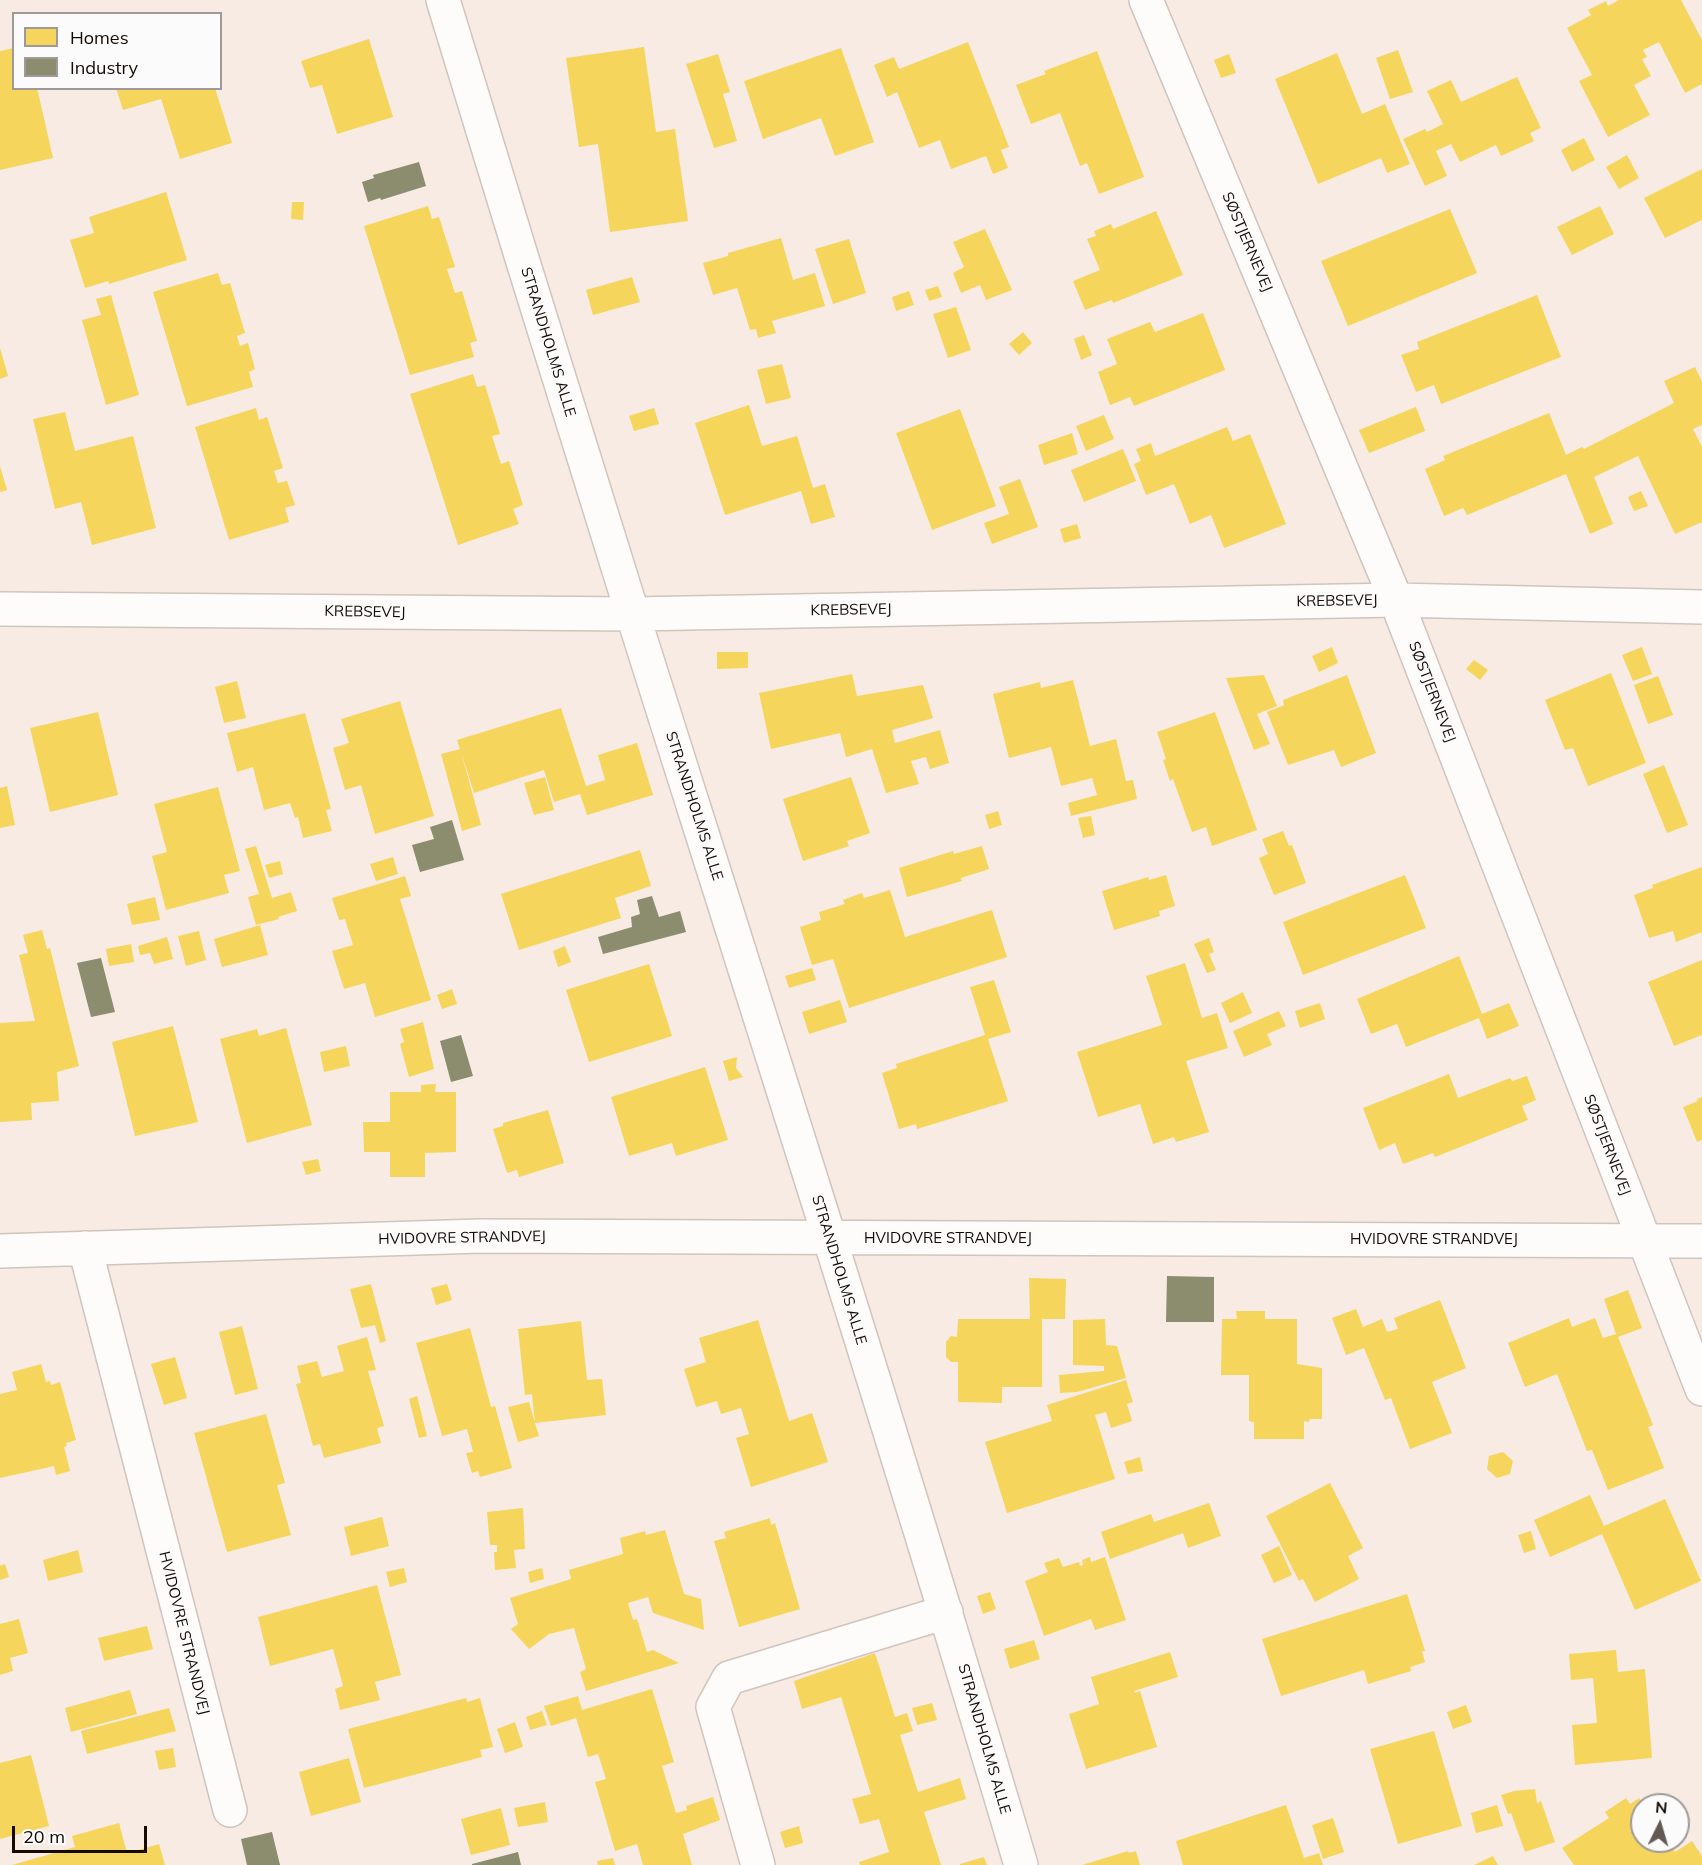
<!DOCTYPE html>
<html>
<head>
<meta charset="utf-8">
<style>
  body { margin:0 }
  #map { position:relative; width:1702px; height:1865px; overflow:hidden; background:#f7ebe4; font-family:Mulish,sans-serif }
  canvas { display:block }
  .legend { position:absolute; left:12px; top:12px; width:210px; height:78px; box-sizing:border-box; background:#fbfbfb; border:2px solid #9f9a98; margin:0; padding:8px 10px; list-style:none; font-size:18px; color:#140903 }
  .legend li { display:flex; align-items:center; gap:12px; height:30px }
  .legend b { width:30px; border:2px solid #9f9a98 }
  .north { position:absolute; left:1630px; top:1793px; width:60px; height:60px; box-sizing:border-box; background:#fbfbfb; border:2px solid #9f9a98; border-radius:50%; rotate:5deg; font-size:16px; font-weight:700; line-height:24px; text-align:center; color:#140903 }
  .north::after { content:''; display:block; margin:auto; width:21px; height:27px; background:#635852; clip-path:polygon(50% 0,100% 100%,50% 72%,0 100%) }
  .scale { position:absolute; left:12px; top:1826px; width:135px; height:27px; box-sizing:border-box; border:3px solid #140903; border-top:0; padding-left:8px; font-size:18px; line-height:21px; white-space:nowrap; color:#140903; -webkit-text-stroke:4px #fbfbfb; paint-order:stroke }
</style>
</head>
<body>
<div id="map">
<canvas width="1702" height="1865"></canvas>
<ul class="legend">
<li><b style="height:16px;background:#f6d55c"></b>Homes</li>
<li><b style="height:16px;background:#8c8c6e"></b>Industry</li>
</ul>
<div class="north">N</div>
<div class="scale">20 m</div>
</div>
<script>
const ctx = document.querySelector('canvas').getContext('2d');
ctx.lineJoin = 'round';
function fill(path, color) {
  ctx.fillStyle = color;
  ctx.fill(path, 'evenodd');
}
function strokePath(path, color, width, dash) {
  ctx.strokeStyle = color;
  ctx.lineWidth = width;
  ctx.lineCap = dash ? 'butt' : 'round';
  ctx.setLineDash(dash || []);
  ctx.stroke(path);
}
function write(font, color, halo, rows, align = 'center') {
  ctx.font = font + ' Mulish,sans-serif';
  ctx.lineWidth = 6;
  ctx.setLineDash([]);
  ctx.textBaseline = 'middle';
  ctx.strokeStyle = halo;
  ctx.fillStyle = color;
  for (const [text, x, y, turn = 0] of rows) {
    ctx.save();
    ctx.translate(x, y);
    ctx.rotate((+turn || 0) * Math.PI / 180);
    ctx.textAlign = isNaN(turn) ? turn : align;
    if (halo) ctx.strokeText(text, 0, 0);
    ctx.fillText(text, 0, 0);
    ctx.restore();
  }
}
fill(new Path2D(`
  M1619,0H1681L1702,40V84L1685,93L1659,42L1643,50L1647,57L1642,59L1651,76L1634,85L1650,115L1608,137L1579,81L1592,75L1567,28L1591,15L1588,10L1606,1L1608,6Z
  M369,39L393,117L337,134L322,85L310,88L301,61Z
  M968,42L1009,147L1001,150L1008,168L993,174L986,156L951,169L940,140L919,148L897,92L887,97L874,65L894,57L899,69Z
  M644,47L656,132L675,129L688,221L610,232L598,144L579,147L566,58Z
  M14,48V88H37L53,158L0,170V51Z
  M841,48L874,142L835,156L821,118L763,139L744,81Z
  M1398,50L1413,92L1390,99L1376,58Z
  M1097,51L1144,177L1099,194L1087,163L1080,166L1060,113L1031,124L1016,85L1046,74L1044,71Z
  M1337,53L1362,114L1385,104L1410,164L1387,173L1381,158L1318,184L1275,79Z
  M718,54L730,92L723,94L737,141L714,148L686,64Z
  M1229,54L1236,73L1221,78L1214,60Z
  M1517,77L1541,128L1530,133L1534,141L1501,156L1496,145L1460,162L1451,144L1436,151L1447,176L1425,186L1403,139L1425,129L1427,132L1443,124L1427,91L1451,80L1461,102Z
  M116,88H215L232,143L180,159L161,99L123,110Z
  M1584,138L1595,160L1572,172L1561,150Z
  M1627,155L1639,178L1619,189L1606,167Z
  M1702,169V220L1665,238L1644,198Z
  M166,192L187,260L109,284L108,281L85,288L70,240L94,233L89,217Z
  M292,202H304L303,220L291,219Z
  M428,206L432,219L439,217L455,267L447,269L455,293L462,291L477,341L470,343L474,357L410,375L364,226Z
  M1600,206L1614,234L1572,255L1557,227Z
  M1450,209L1477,273L1348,326L1321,261Z
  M1156,211L1183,275L1113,303L1112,300L1085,310L1073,281L1100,270L1087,239L1096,236L1094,231L1111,224L1113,229Z
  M985,229L1012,290L986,300L980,285L961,293L953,273L964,267L953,242Z
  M781,238L793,280L815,273L825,306L772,321L776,333L758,338L756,329L750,330L737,288L713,295L703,263L728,256V253Z
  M849,239L866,293L833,304L815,249Z
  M218,273L222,285L230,283L245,333L237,336L240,346L248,343L255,369L249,372L253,387L187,406L153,292Z
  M632,277L640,302L593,315L586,290Z
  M938,286L942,297L929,301L925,290Z
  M909,291L914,305L896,311L892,297Z
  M111,295L139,395L106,405L82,320L101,315L96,299Z
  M1537,295L1561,357L1441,404L1434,385L1416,392L1401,355L1419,349L1417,342Z
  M956,307L971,350L948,358L933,314Z
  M1203,313L1225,370L1134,406L1130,397L1110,405L1098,372L1117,364L1107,339L1150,322L1155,332Z
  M1023,332L1032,343L1019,355L1009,344Z
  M1084,335L1092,355L1081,360L1074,339Z
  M0,348L8,376L0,379Z
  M782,364L791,398L766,404L757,370Z
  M1695,367L1702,382V425L1693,429L1702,447V522L1675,534L1638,456L1594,477L1613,524L1590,534L1566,474L1467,515L1463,508L1444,516L1425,469L1445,460L1443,456L1549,413L1566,455L1582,447L1584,449L1674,403L1664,381Z
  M473,374L477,387L485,385L500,434L492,436L501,464L509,461L523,505L513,509L519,524L458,545L410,394Z
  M749,405L762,446L797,436L813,488L825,484L835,517L811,524L801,491L725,515L695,423Z
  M1416,407L1425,431L1369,453L1359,430Z
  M256,408L259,420L267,417L283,468L274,471L278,483L287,481L295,505L285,508L289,522L229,540L195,427Z
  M654,408L659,424L634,431L629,416Z
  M960,409L996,506L932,530L896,433Z
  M65,412L75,451L133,436L156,528L92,545L81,502L55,509L33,419Z
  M1104,415L1114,439L1086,451L1076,426Z
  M1227,427L1233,441L1250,434L1286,524L1224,548L1211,515L1190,524L1174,484L1146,495L1134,464L1141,461L1136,449L1151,443L1155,456Z
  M1072,433L1078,454L1044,465L1038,445Z
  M1123,449L1136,481L1084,502L1071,470Z
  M0,466L7,490L0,492Z
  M1020,479L1038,527L992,544L984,523L1009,514L999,487Z
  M1641,491L1648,506L1634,511L1628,497Z
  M1077,524L1081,538L1064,543L1060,529Z
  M1332,647L1338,663L1319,672L1312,656Z
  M1642,647L1652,674L1633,681L1622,655Z
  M717,652H748V668L717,669Z
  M1474,660L1488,670L1480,680L1466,669Z
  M1611,673L1646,763L1588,786L1573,748L1565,750L1545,700Z
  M852,674L857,696L923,685L933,718L892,730L895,743L940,730L949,763L930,769L926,757L911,761L919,784L886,793L872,749L846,757L840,733L771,749L759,693Z
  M1264,675L1277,706L1257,714L1270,744L1254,750L1226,678Z
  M1347,675L1376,753L1341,767L1334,750L1288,765L1267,712L1284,705L1283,700Z
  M1658,676L1673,715L1648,724L1634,685Z
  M1073,680L1090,746L1116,739L1126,781L1133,780L1137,799L1071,816L1068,803L1097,795L1092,778L1061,786L1051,747L1009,758L993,694L1040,682L1041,688Z
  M237,681L246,718L224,723L215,687Z
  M400,701L434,816L375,834L361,785L345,790L333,748L349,743L341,719Z
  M561,708L586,786L605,780L598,755L637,743L653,795L587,815L580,794L554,802L544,770L474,793L461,752L481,825L462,831L441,754L460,749L457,740Z
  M98,712L118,795L50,812L30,728Z
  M1215,712L1257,830L1212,846L1206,827L1192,832L1173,779L1170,781L1163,760L1166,759L1157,732Z
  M305,713L331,809L326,810L332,831L303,838L298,817L295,818L290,803L264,810L253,767L237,772L227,733Z
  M1664,765L1688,825L1667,833L1643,774Z
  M545,777L554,810L534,815L524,783Z
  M851,777L870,833L847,841L849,846L803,861L783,799Z
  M7,786L15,825L0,828V788Z
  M218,787L240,871L224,875L229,893L166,910L152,856L167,852L154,804Z
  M998,811L1002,825L989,829L985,815Z
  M1091,816L1095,835L1083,838L1078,818Z
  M1283,831L1289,846L1292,845L1306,883L1274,895L1259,858L1268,854L1262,839Z
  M256,846L272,898L291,892L297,911L278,917L279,919L256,925L248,897L259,894L245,849Z
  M982,846L989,869L961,878L962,881L907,897L899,868L953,851L954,854Z
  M640,850L651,886L615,898L621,918L519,950L501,894Z
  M393,857L398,874L376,881L370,864Z
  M280,861L283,874L269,878L265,865Z
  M1702,867V932L1676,942L1673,931L1649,938L1634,895L1653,888L1652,885Z
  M1166,875L1175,906L1159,911L1160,916L1114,930L1102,891L1148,877L1149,880Z
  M1405,875L1426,928L1303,975L1283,922Z
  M405,876L411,896L400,899L431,1000L375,1017L365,983L344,989L332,951L353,945L345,919L339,920L332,898Z
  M890,890L905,937L992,910L1007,957L849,1008L833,959L812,965L800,927L821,920L819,912L845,904L843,900L862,893L864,898Z
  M155,897L160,920L132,925L127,904Z
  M260,925L268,955L222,967L214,939Z
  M42,930L47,949L50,948L79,1066L57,1072L59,1101L31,1103L32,1120L0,1122V1023L35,1021L19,955L28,953L23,935Z
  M199,931L206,960L186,966L178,936Z
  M167,937L173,959L154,964L150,953L140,955L138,946Z
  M1209,938L1214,952L1209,954L1216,970L1207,973L1194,944Z
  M131,944L134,962L109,966L106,949Z
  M565,946L571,962L558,967L553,951Z
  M1459,956L1482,1014L1509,1003L1519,1026L1487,1039L1479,1018L1406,1047L1397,1024L1371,1034L1357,999Z
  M1702,960V1035L1674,1046L1648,982Z
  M1185,963L1202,1018L1217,1013L1228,1048L1186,1061L1209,1132L1176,1142L1174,1137L1153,1144L1140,1104L1098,1117L1077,1052L1162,1025L1146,976Z
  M649,964L672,1036L589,1062L566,990Z
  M812,968L816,980L789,988L785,976Z
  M994,980L1011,1032L988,1039L1008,1101L917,1129L916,1124L899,1129L882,1073L897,1068L896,1064L985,1035L970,987Z
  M452,989L457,1004L442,1009L437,995Z
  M1243,992L1252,1013L1230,1023L1221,1003Z
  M840,1000L847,1022L809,1034L802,1012Z
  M1320,1003L1325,1019L1300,1028L1295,1011Z
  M1279,1011L1286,1026L1267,1034L1272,1045L1244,1057L1233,1031Z
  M423,1022L434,1069L409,1077L400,1044L404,1042L400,1029Z
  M173,1026L198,1122L135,1136L112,1042Z
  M286,1028L312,1125L247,1143L220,1039L257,1029L259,1036Z
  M346,1046L350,1066L324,1072L320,1052Z
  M737,1057L736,1068L743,1077L729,1081L723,1061Z
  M705,1067L728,1140L676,1156L672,1143L629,1156L611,1097Z
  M1449,1074L1458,1098L1510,1078L1512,1081L1527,1076L1536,1100L1522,1106L1528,1120L1435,1157L1433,1153L1403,1164L1395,1143L1379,1150L1363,1108Z
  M436,1084L435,1092H456V1152L425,1153V1177H390V1152H364L363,1122H390V1092H421V1085Z
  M1702,1097V1140L1697,1142L1683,1107L1698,1101L1697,1099Z
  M548,1110L564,1163L519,1177L517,1170L507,1173L493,1129L503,1126V1123Z
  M318,1159L321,1171L306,1175L302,1162Z
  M1029,1278L1066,1279L1065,1319H1042V1387H1002V1403L958,1402V1362H951L946,1357V1342L951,1336L957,1337L958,1319H1030Z
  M371,1284L386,1341L380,1343L375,1325L361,1328L350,1289Z
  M447,1284L452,1300L436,1305L431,1288Z
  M1628,1290L1642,1328L1618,1337L1653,1425L1648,1427L1664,1468L1608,1490L1592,1450L1587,1451L1557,1374L1525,1387L1508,1343L1569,1318L1572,1327L1595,1318L1603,1338L1616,1334L1604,1299Z
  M1440,1300L1466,1368L1432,1382L1452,1433L1410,1449L1391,1398L1385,1400L1364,1348L1346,1355L1332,1318L1356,1309L1363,1327L1382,1319L1387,1332L1398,1329L1394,1318Z
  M1236,1311H1265V1319H1297V1364L1322,1368V1419H1310L1309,1422L1304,1421V1439H1254V1422L1249,1421V1375H1221L1222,1319H1237Z
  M1105,1319L1106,1345L1117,1346L1126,1378L1077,1392L1060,1393L1059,1375L1104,1371V1366L1073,1365V1320Z
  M758,1320L789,1421L812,1413L828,1462L751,1487L736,1438L749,1434L741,1408L721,1414L717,1401L696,1407L684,1369L706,1362L699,1338Z
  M581,1321L587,1380L602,1379L606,1415L535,1423L539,1436L518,1442L508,1407L529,1402L535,1423L532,1394L525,1395L518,1329Z
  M242,1326L258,1389L235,1395L219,1332Z
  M470,1328L491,1407L495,1406L512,1468L480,1477L478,1471L472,1473L466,1453L473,1452L467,1429L442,1436L416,1343Z
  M367,1337L376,1370L368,1371L384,1426L377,1428L381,1443L324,1458L320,1444L313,1446L296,1384L301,1383L297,1366L317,1361L322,1377L344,1371L337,1346Z
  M175,1357L187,1398L164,1405L151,1364Z
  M41,1364L46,1382L50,1381L51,1385L60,1382L76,1440L66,1443L67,1446L64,1447L70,1471L56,1475L54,1466L0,1478V1394L17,1390L12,1372Z
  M1126,1380L1133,1402L1127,1404L1132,1421L1111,1428L1106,1412L1095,1415L1115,1479L1007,1513L985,1442L1052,1421L1047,1405Z
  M417,1396L427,1436L419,1438L409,1399Z
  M266,1414L285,1483L277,1485L291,1535L227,1552L194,1433Z
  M1503,1452L1513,1461L1510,1474L1497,1478L1487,1469L1489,1456Z
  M1140,1457L1143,1471L1128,1474L1124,1462Z
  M1330,1483L1363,1548L1348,1556L1359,1579L1315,1602L1303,1579L1299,1581L1266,1516Z
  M1590,1495L1604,1526L1665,1499L1701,1581L1635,1610L1602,1534L1550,1557L1534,1520Z
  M1209,1503L1221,1536L1188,1548L1183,1533L1110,1559L1101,1532L1151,1514L1154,1522Z
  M523,1508L525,1549L514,1550L516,1568L495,1570L494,1552H497V1545H490L487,1512Z
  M382,1517L389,1546L351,1556L344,1527Z
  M770,1518L771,1525L775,1523L800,1609L739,1627L714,1541L726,1538L724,1532Z
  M665,1530L684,1594L701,1599L704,1630L653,1613L648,1597L628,1603L633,1620L637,1619L647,1652L653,1650L679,1663L586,1691L580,1672L586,1669L574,1628L549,1634L529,1649L511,1629L518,1624L510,1598L571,1579L569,1570L623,1554L620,1538L645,1531L646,1535Z
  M1531,1531L1536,1549L1524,1553L1518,1535Z
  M1279,1546L1292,1575L1274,1583L1261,1555Z
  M78,1550L83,1572L48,1581L43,1560Z
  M1090,1557L1091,1562L1105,1557L1126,1620L1095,1630L1091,1619L1044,1636L1025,1581L1048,1572L1044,1563L1059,1558L1063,1567L1079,1562L1080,1566L1083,1565L1082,1560Z
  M5,1564L9,1577L0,1580V1566Z
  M404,1568L407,1582L390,1587L386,1572Z
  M542,1568L544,1579L530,1583L528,1572Z
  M377,1585L401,1675L375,1682L380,1700L340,1710L335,1689L343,1686L333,1649L270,1666L258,1617Z
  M990,1592L996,1609L983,1614L977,1596Z
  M1407,1594L1425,1651H1422L1425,1662L1410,1667L1411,1671L1368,1684L1364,1670L1281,1696L1262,1639Z
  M19,1619L28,1653L10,1658L13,1671L0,1675V1624Z
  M147,1626L153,1649L104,1661L98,1638Z
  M1034,1640L1040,1659L1010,1669L1004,1649Z
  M1616,1650L1618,1672L1645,1669L1652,1758L1575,1765L1572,1725L1597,1723L1593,1678L1571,1680L1569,1654Z
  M1170,1652L1178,1677L1134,1691L1135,1693L1140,1691L1157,1747L1086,1769L1069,1714L1099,1704L1091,1677Z
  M875,1653L895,1717L907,1713L913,1731L900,1735L918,1792L960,1778L966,1799L924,1812L941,1865H860L859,1862L889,1852L879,1819L860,1824L852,1799L871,1794L841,1697L802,1709L794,1681Z
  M652,1689L674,1762L662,1766L676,1813L687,1810L686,1806L713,1797L720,1820L683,1834L692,1865H643L637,1844L615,1851L595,1782L606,1779L598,1754L588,1757L576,1718L551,1726L544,1706L578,1696L582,1710Z
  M130,1690L137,1714L71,1732L65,1708Z
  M466,1698L467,1702L480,1698L493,1747L480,1750L482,1757L364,1788L348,1729Z
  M932,1703L937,1720L917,1725L912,1708Z
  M1466,1705L1472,1722L1453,1729L1447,1712Z
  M169,1708L176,1731L87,1754L81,1731Z
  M542,1711L547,1725L530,1730L526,1717Z
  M515,1722L523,1747L505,1753L497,1729Z
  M1434,1731L1462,1826L1398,1844L1370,1749Z
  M173,1748L176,1767L159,1770L155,1751Z
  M31,1755L49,1826L0,1839V1763Z
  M349,1758L361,1802L311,1816L299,1772Z
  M1535,1789L1537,1803L1541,1801L1555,1842L1525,1852L1511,1813L1508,1814L1501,1795L1514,1791Z
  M1626,1798L1630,1804L1639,1798L1644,1805H1642V1841H1668L1675,1852L1692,1841L1702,1856V1865H1574L1562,1848L1609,1818L1605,1812Z
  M545,1802L548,1822L518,1827L514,1808Z
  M1286,1805L1304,1858L1319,1853L1323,1865H1183L1176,1841Z
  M1497,1805L1503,1826L1476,1833L1471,1813Z
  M501,1808L510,1845L471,1855L461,1819Z
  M1333,1818L1344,1852L1323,1859L1312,1825Z
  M119,1823L127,1853L159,1844L165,1865H12L75,1847L72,1836Z
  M799,1826L803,1843L785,1848L780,1832Z
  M1128,1851L1129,1853L1136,1851L1140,1865H1082Z
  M1493,1856L1498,1865H1474Z
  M984,1857L987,1865H960V1864Z
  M613,1858L615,1865H598L597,1861Z`), '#f6d55c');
fill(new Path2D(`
  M419,162L426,186L381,200L380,198L368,202L362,182L374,178L373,175Z
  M452,820L464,860L420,872L412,845L434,839L430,827Z
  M652,896L659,917L680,911L686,932L603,954L598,937L632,927L631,917L640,914L637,900Z
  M101,958L115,1012L91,1017L77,963Z
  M461,1035L473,1076L451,1082L440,1041Z
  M1167,1276L1214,1277V1322H1166Z
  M272,1832L280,1865H247L241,1839Z
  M518,1852L521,1865H472V1864Z`), '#8c8c6e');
const minor = new Path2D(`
  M443,0C505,203 567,407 631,609C763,1027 897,1445 1021,1865
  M1146,0L1396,600L1702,1389
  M0,609L633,614L1396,600L1702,607
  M85,1248L230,1810
  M0,1251L480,1236L1702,1241
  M758,1865L713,1707L729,1678L946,1612`);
strokePath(minor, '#d0c4be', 36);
strokePath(minor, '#fefcfb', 33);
write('15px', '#140903', '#fbfbfb', [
  ["SØSTJERNEVEJ",1247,242,67],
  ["STRANDHOLMS ALLE",548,342,73],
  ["KREBSEVEJ",1337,601,-1],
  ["KREBSEVEJ",851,610,-1],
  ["KREBSEVEJ",365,612,1],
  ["SØSTJERNEVEJ",1432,692,69],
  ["STRANDHOLMS ALLE",694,806,72],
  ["SØSTJERNEVEJ",1607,1145,69],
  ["HVIDOVRE STRANDVEJ",462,1238,-1],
  ["HVIDOVRE STRANDVEJ",948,1238],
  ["HVIDOVRE STRANDVEJ",1434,1239],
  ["STRANDHOLMS ALLE",839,1270,73],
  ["HVIDOVRE STRANDVEJ",184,1633,76],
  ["STRANDHOLMS ALLE",984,1739,74]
]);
</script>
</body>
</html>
